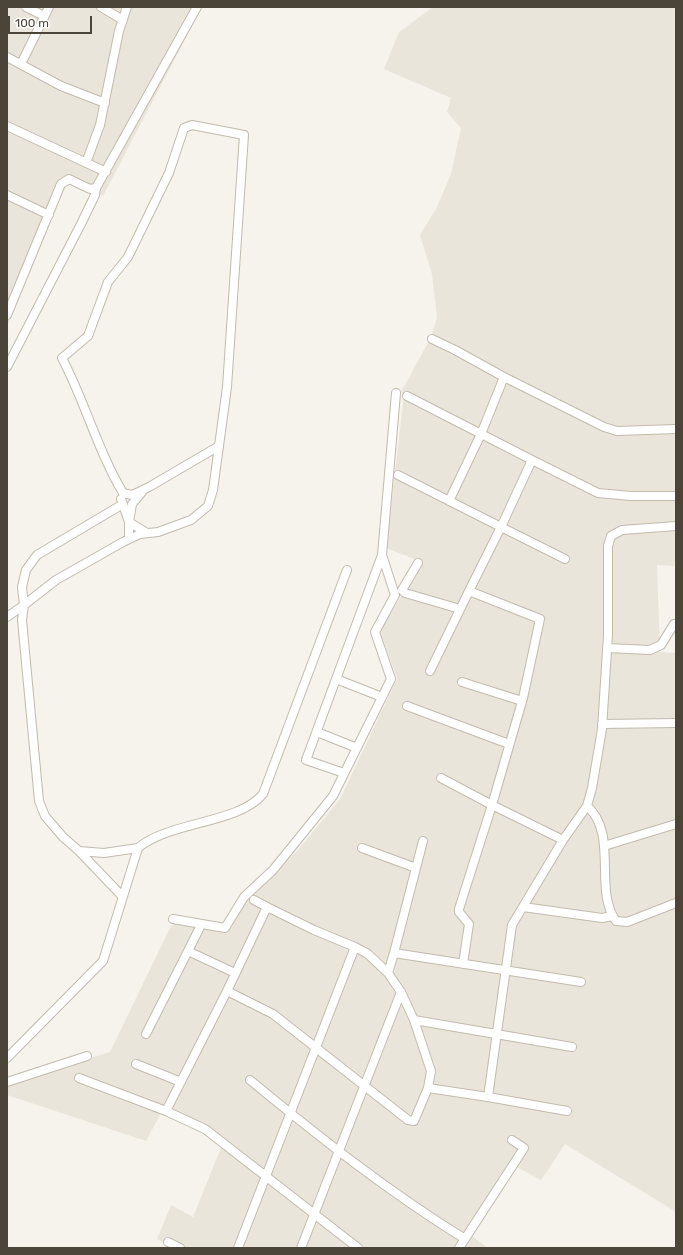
<!DOCTYPE html>
<html>
<head>
<meta charset="utf-8">
<style>
  body { margin:0 }
  #map { position:relative; width:683px; height:1255px; overflow:hidden; background:#f6f3ec; font-family:Rubik,sans-serif }
  canvas { display:block }
  .frame { position:absolute; inset:0; border:8px solid #4b4439; pointer-events:none }
  .scale { position:absolute; left:8px; top:16px; width:84px; height:18px; box-sizing:border-box; border:2px solid #4b4439; border-top:0; padding-left:5px; font-size:12px; line-height:14px; white-space:nowrap; color:#4b4439; -webkit-text-stroke:3px #fff; paint-order:stroke }
</style>
</head>
<body>
<div id="map">
<canvas width="683" height="1255"></canvas>
<div class="frame"></div>
<div class="scale">100 m</div>
</div>
<script>
const ctx = document.querySelector('canvas').getContext('2d');
ctx.lineJoin = 'round';
function fill(path, color) {
  ctx.fillStyle = color;
  ctx.fill(path, 'evenodd');
}
function strokePath(path, color, width, dash) {
  ctx.strokeStyle = color;
  ctx.lineWidth = width;
  ctx.lineCap = dash ? 'butt' : 'round';
  ctx.setLineDash(dash || []);
  ctx.stroke(path);
}
fill(new Path2D(`
  M7,7H202L103,196L69,182L63,186L7,327Z
  M433,7H676V557L674,566L657,565L660,652L676,653V1212L565,1144L541,1180L517,1167L472,1236L488,1248H173L157,1239L171,1205L193,1217L222,1145L203,1129L161,1113L146,1141L7,1095V1084L110,1052L170,928L177,919L226,931L247,899L297,851L340,799L397,679L380,631L402,595L417,560L386,548L404,395L401,392L430,339L437,318L432,274L420,235L436,209L451,174L461,128L447,112L451,98L384,69L399,32Z`), '#eae5da');
const minor = new Path2D(`
  M26,7L44,16
  M101,7L123,20
  M7,57L61,86L105,103
  M21,64L49,7
  M7,126L106,172
  M86,163L100,125L119,31L127,7
  M7,195L49,215
  M7,315L61,184L69,179L90,189L96,188
  M432,339L455,350L504,377L481,434L449,501
  M7,367L82,222L95,195L96,188L197,7
  M504,377L604,427L617,431L676,429
  M407,396L532,460
  M398,475L501,527L532,460L598,493L631,496H676
  M142,492L132,504L129,522L147,533
  M121,499L129,522V539
  M418,563L402,590L405,593L460,609
  M7,617L24,605L22,587L26,570L37,555L123,504
  M607,648L650,650L661,645L674,624H676
  M430,671L469,591
  M336,679L382,697
  M462,682L522,701
  M407,706L509,744
  M602,724L676,723
  M317,732L357,748
  M344,773L306,760L382,555
  M441,778L492,805L523,698L540,619L469,591L501,527L565,559
  M587,806C619,834 593,890 616,921L627,922L676,903
  M423,841L394,953L581,982
  M604,846L676,824
  M138,848C170,821 238,824 263,794L347,570
  M362,848L416,868
  M79,851L122,896
  M254,900L267,907
  M267,907L314,930L355,947L368,954L388,973L401,992L414,1020L431,1071L428,1088L414,1121L408,1120L273,1014L227,991Z
  M523,907L602,918L612,916
  M173,919L225,928L244,897L273,870L333,796L391,679L375,632L395,595L382,555L396,393
  M188,951L199,929
  M463,964L469,924L459,912V909L492,805L563,840
  M388,973L394,953
  M414,1020L572,1047
  M146,1034L188,951L235,973
  M7,1058L103,961L138,848L104,853L79,851L63,837L45,816L39,801L22,620L24,605L56,580L123,542L140,534L158,532L191,520L208,506L213,490L227,387L244,135L192,125L184,128L169,173L128,257L108,282L88,336L62,358C85,402 98,451 123,493L132,495L149,487L219,446
  M136,1064L181,1082
  M79,1078L166,1111L205,1129L358,1248
  M250,1080C319,1137 389,1192 465,1239
  M7,1082L87,1056
  M428,1088L488,1097L512,925L563,840L587,806L592,788L602,729L608,635V546L611,536L622,530L676,526
  M488,1097L567,1111
  M166,1111L227,991
  M168,1242L180,1248
  M238,1248L355,947
  M301,1248L401,992
  M459,1248L524,1148L512,1140`);
strokePath(minor, '#c2bbae', 10);
strokePath(minor, '#fff', 8);
</script>
</body>
</html>
